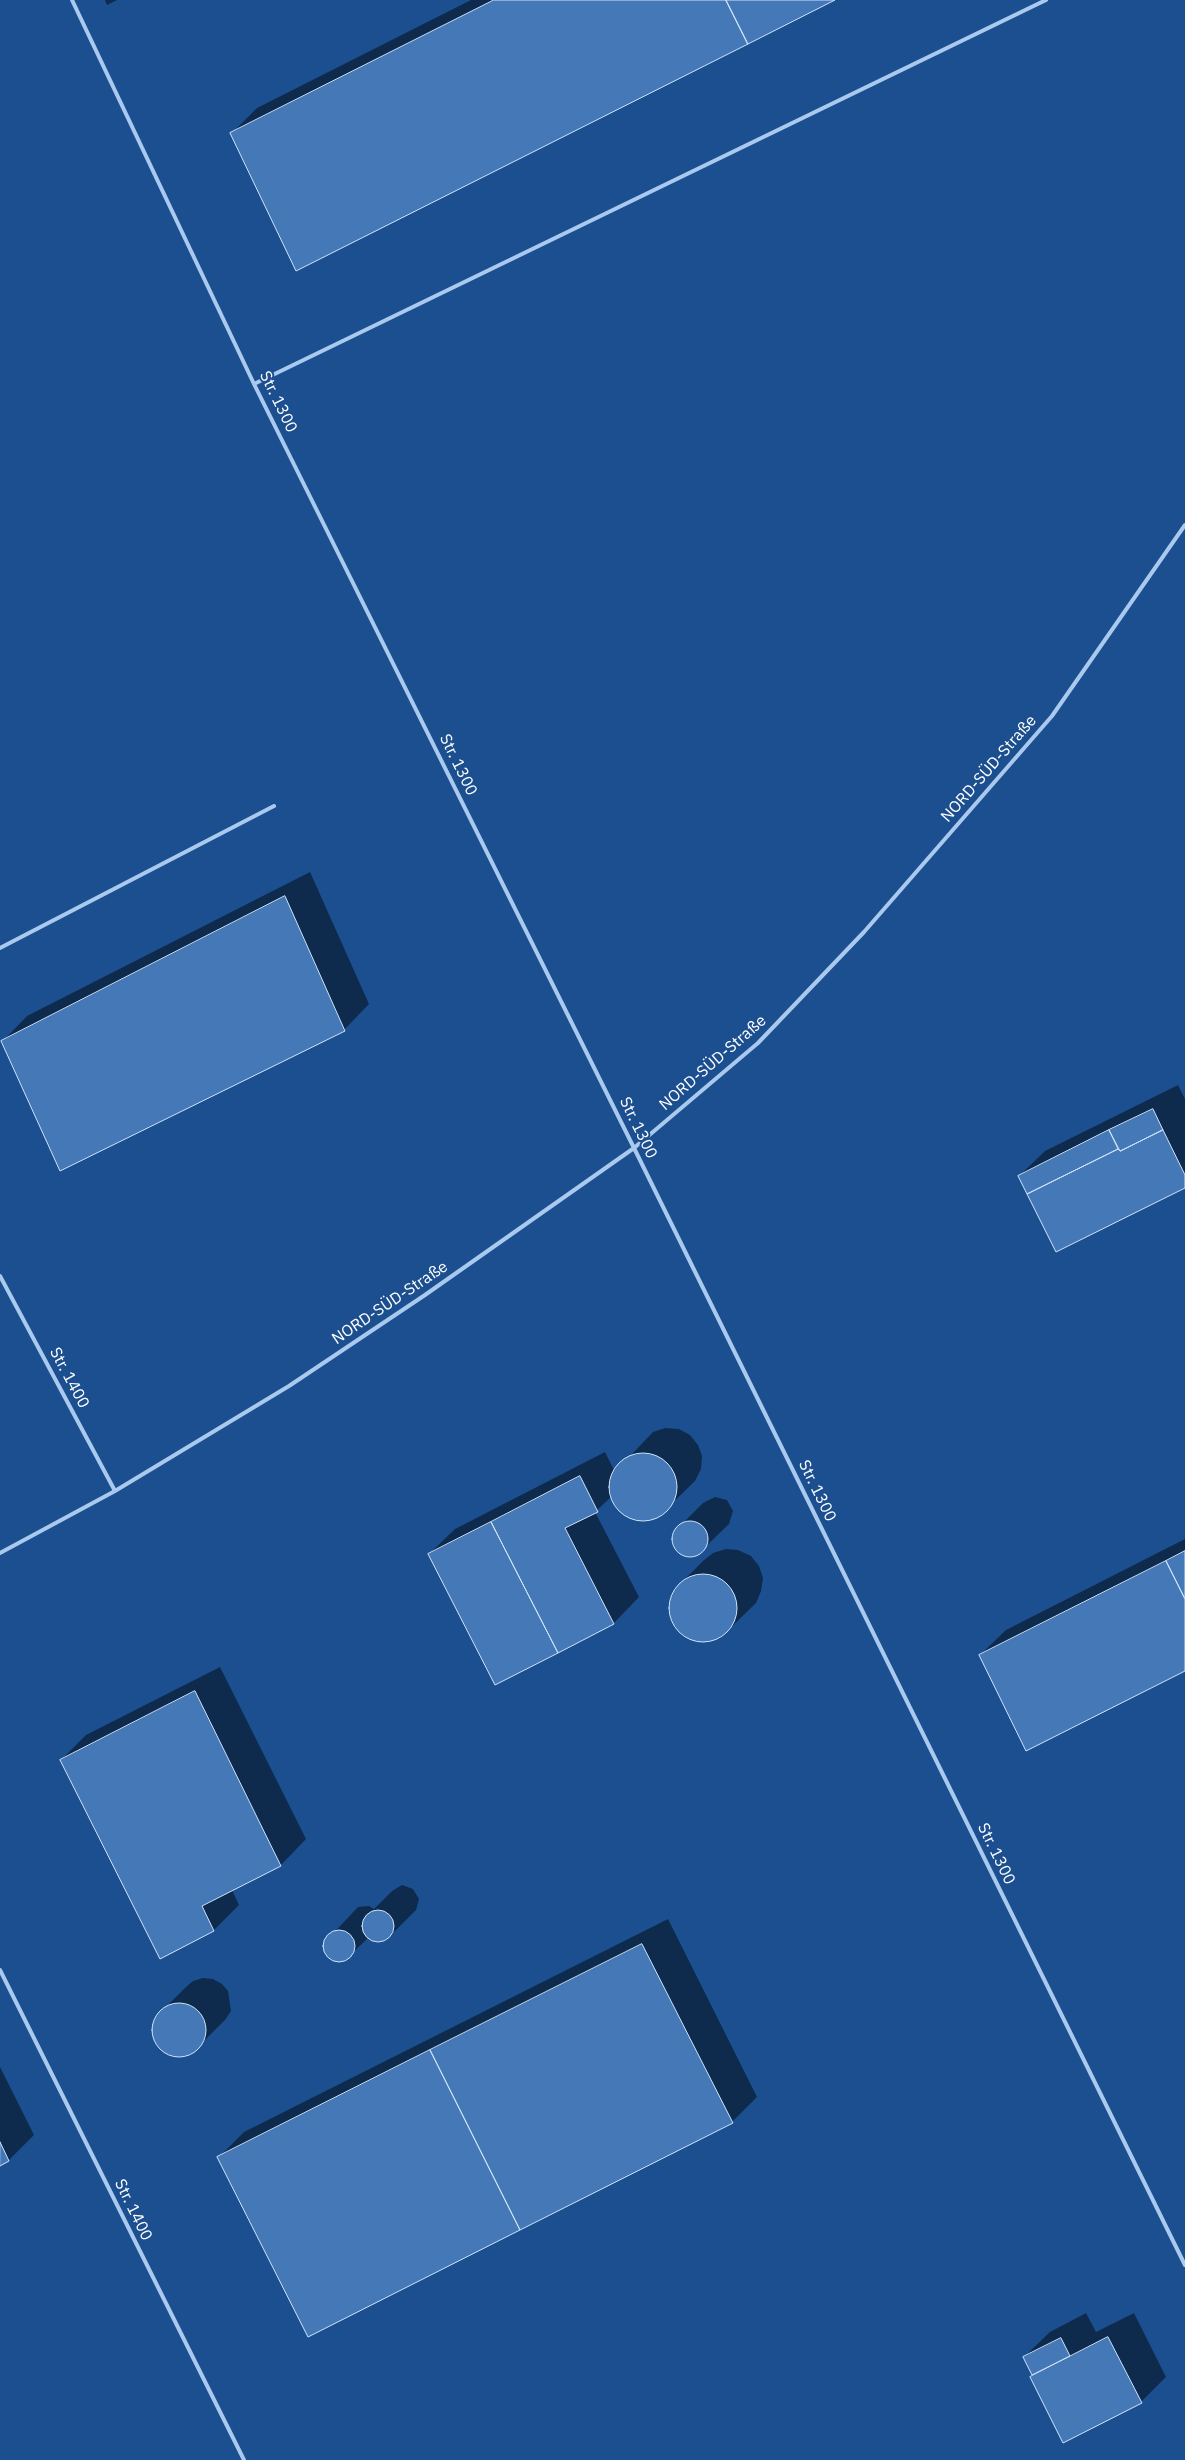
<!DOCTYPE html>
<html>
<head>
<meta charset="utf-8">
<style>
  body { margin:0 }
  canvas { display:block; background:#1b4f8f }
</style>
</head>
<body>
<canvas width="1185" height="2460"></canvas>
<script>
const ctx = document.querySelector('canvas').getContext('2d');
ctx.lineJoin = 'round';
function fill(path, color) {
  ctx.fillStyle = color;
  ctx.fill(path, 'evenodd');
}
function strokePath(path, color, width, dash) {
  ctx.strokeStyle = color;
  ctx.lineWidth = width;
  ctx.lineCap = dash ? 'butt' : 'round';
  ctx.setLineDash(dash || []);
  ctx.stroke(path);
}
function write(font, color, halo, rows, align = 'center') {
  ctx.font = font + ' "IBM Plex Sans",sans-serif';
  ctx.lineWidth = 4;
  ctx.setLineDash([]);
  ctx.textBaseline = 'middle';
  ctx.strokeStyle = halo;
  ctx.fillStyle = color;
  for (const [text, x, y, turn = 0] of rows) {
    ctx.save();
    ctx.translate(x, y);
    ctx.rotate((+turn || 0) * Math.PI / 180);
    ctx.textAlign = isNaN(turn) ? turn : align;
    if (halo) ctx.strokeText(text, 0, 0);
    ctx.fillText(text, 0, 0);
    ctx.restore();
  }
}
fill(new Path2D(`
  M105,0H117L107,5Z
  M471,0H832L232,133L257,108Z
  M310,872L369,1004L344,1030L2,1042L27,1016Z
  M1178,1085L1185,1099V1187L1019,1176L1045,1151Z
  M665,1428L679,1429L690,1435L698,1445L702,1456L701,1469L695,1481L660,1515L647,1519L634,1518L623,1513L614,1503L612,1496L595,1512L639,1597L614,1623L496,1683L429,1554L455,1529L605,1452L615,1472L653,1432Z
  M715,1497L727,1500L733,1511L729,1524L703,1549L692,1555L680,1552L674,1541L678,1528L703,1503Z
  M1185,1539V1670L980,1655L1006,1630Z
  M726,1549L738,1550L751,1556L759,1566L763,1578L761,1591L756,1603L720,1638L707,1641L694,1640L682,1634L674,1624L670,1612L671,1599L677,1587L703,1561L713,1553Z
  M220,1667L306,1839L281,1865L232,1890L239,1905L214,1930L161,1957L61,1760L86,1735Z
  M402,1885L413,1889L419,1899L416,1910L390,1936L380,1941L368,1938L346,1959L335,1961L326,1953L325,1942L358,1907L369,1906L374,1909L392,1891Z
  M668,1919L757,2097L732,2122L219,2157L244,2132Z
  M203,1978L213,1979L222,1984L228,1991L231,2011L225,2020L192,2053L182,2056L172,2055L163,2050L157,2043L154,2033L155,2023L159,2014L185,1988L193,1981Z
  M0,2067L34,2135L9,2160L0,2165Z
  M1086,2313L1096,2332L1134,2313L1166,2377L1141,2402L1031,2377L1034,2375L1024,2357L1050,2332Z`), '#0007');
const building = new Path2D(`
  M494,0H726L748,44L296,271L230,133Z
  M726,0H835L748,44Z
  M285,896L345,1031L60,1171L1,1041Z
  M1153,1109L1163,1130L1120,1151L1109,1130Z
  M1109,1130L1118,1149L1027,1194L1018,1176Z
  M1163,1130L1185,1175V1188L1056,1252L1027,1194L1118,1149L1120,1151Z
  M609 1487a34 34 0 1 1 68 0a34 34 0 1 1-68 0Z
  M580,1476L598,1512L565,1528L614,1624L558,1653L491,1522Z
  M672 1539a18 18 0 1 1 36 0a18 18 0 1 1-36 0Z
  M491,1522L558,1653L495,1685L428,1554Z
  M1185,1551V1599L1166,1561Z
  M1166,1561L1185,1599V1671L1026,1751L979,1655Z
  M669 1608a34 34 0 1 1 68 0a34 34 0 1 1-68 0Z
  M195,1691L281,1866L202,1906L214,1931L160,1959L60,1760Z
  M362 1926a16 16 0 1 1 32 0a16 16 0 1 1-32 0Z
  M323 1946a16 16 0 1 1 32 0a16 16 0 1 1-32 0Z
  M642,1944L733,2123L520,2230L430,2050Z
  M152 2030a27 27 0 1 1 54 0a27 27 0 1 1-54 0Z
  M430,2050L520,2230L308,2337L217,2157Z
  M0,2142L9,2161L0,2166Z
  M1108,2337L1142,2403L1063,2443L1030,2377Z
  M1061,2338L1070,2356L1032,2375L1023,2357Z`);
fill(building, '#4478b7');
strokePath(building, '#cfe3fa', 1);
strokePath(new Path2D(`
  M72,0L254,384L634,1148L1185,2265
  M254,384L1046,0
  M0,948L274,806
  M0,1276L115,1491
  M0,1553L115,1491L289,1386L425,1295L634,1148L758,1043L864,932L1052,716L1185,525
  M0,1970L244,2460`), '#a9c9ee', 4);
write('16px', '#fff', '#1b4f8f', [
  ["Str. 1300",278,402,64],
  ["Str. 1300",458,765,64],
  ["NORD-SÜD-Straße",989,769,-49],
  ["NORD-SÜD-Straße",713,1063,-41],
  ["Str. 1300",638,1128,64],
  ["NORD-SÜD-Straße",390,1303,-34],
  ["Str. 1400",69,1378,62],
  ["Str. 1300",817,1491,64],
  ["Str. 1300",996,1854,64],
  ["Str. 1400",133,2210,64]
]);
</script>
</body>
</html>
